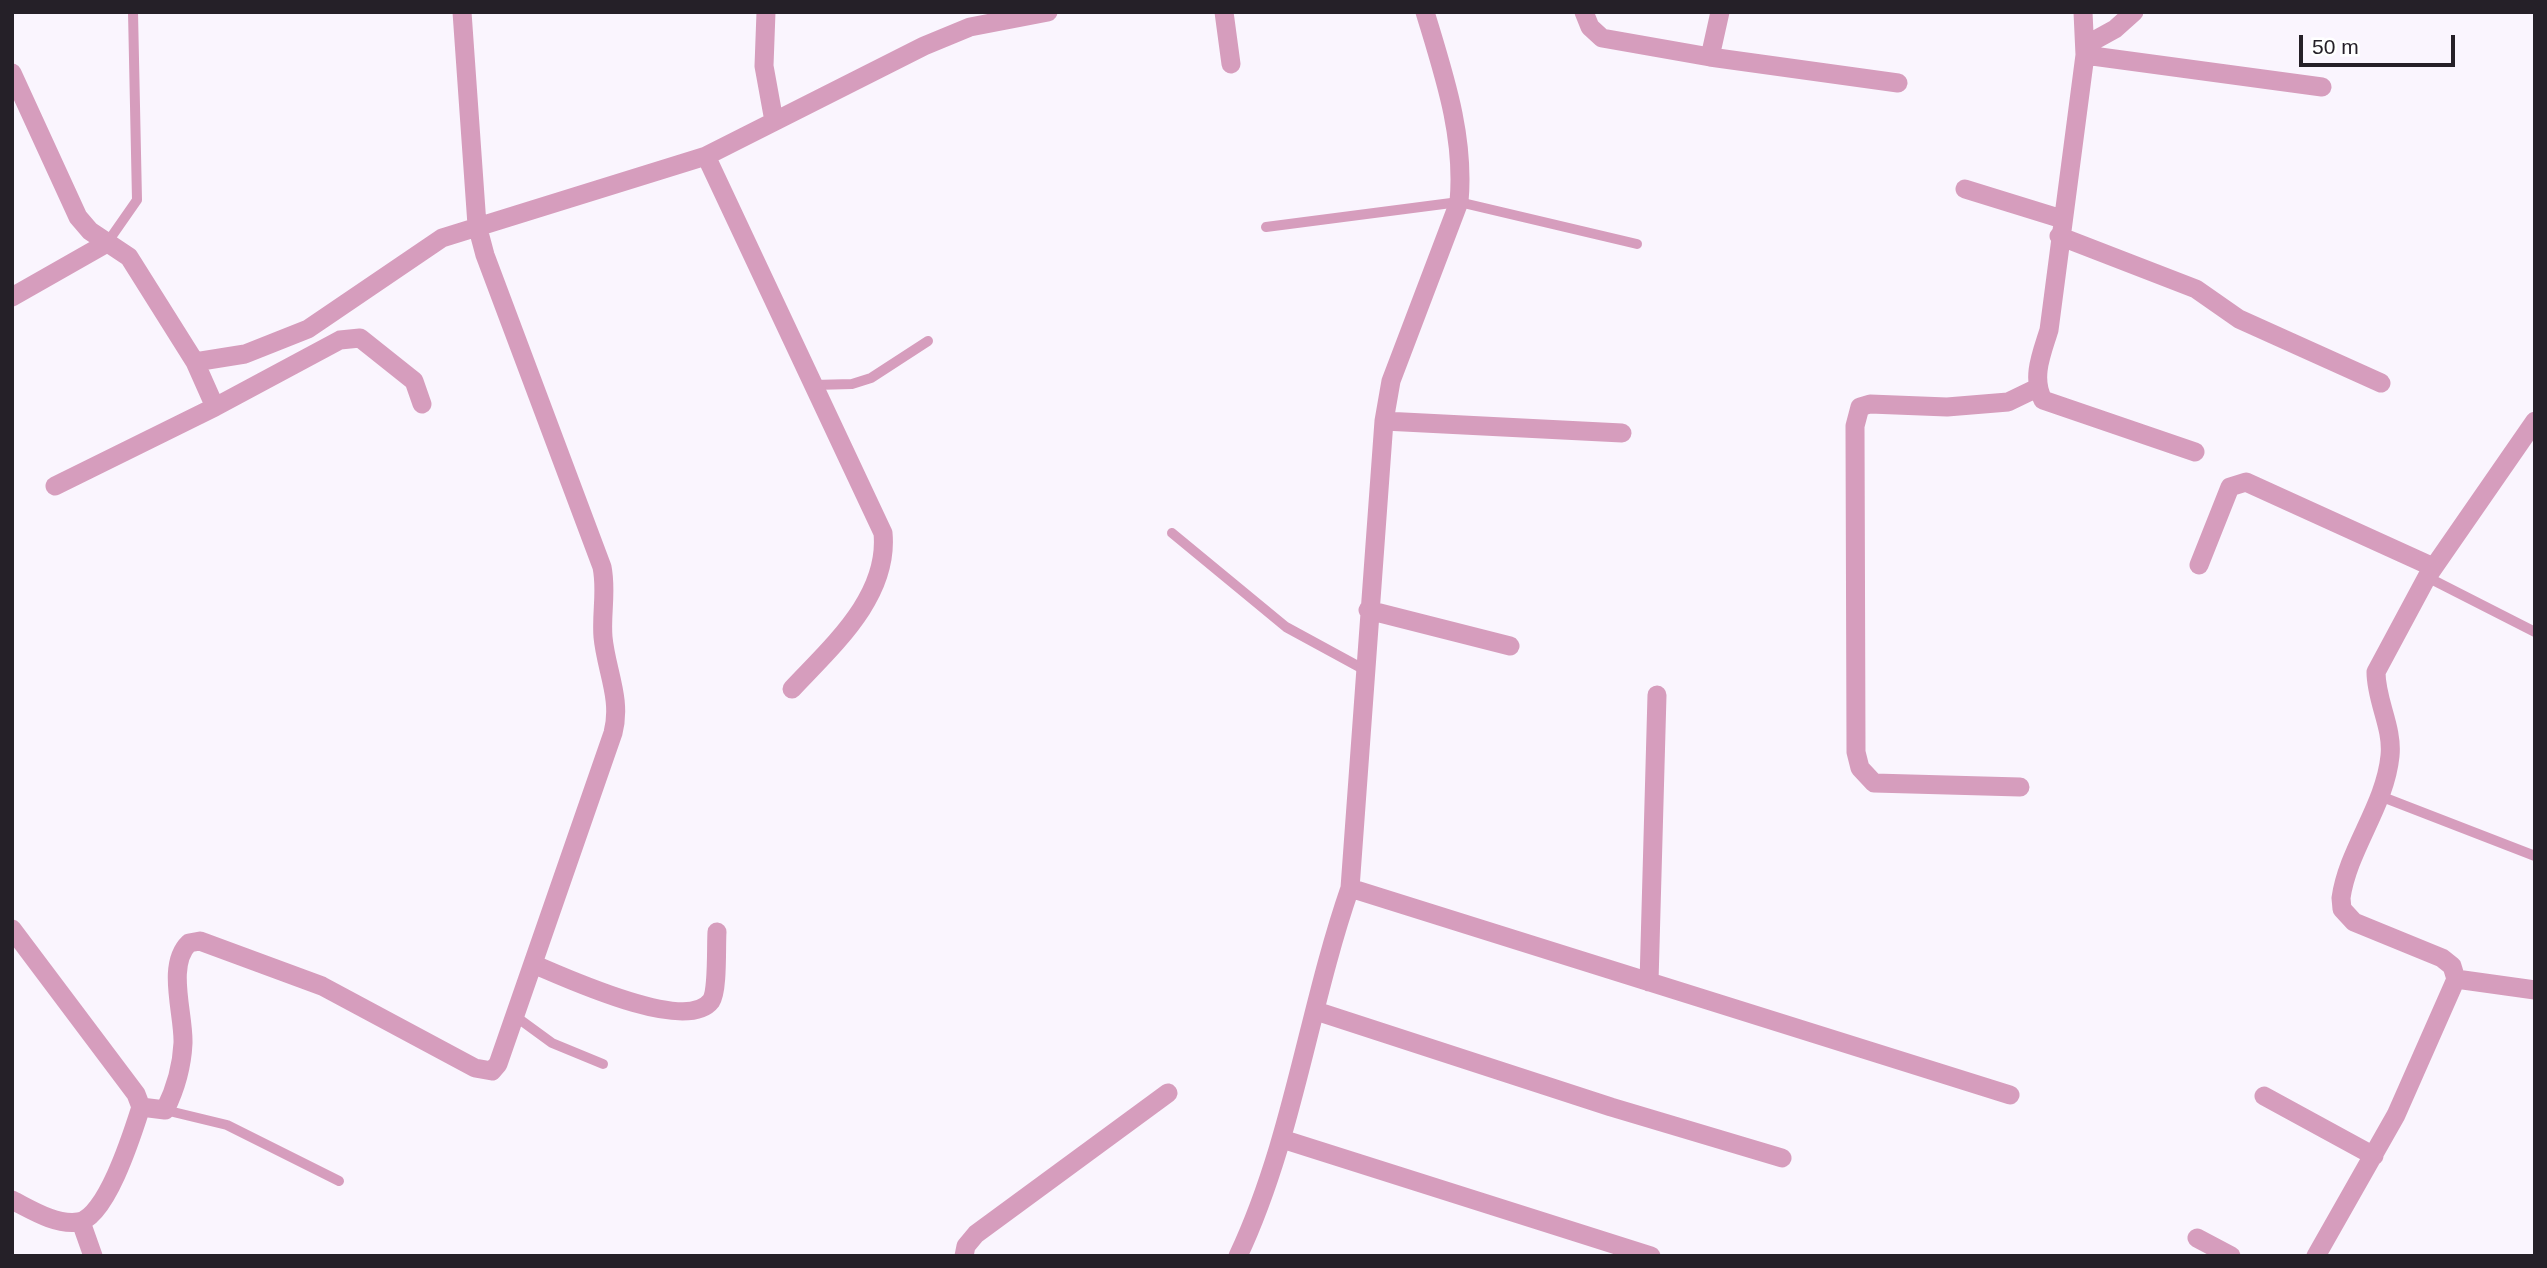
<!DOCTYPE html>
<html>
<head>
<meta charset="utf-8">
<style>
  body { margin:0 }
  #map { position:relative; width:2547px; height:1268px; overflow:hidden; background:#faf5fe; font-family:Arial,sans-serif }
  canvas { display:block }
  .frame { position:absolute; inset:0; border:14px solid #252028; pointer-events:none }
  .scale { position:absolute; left:2299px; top:35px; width:156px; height:32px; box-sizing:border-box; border:4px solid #252028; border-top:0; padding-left:9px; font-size:21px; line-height:24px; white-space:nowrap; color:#252028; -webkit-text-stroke:5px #fff; paint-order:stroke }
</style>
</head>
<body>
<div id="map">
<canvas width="2547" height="1268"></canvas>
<div class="frame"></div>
<div class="scale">50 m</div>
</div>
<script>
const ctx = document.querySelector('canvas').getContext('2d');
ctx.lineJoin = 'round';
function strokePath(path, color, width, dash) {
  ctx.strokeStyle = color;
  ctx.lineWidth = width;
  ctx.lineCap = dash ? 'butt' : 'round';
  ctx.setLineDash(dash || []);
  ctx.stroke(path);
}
strokePath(new Path2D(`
  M1266,227L1459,202L1637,244
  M107,243L137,200L133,12
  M814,385L852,384L871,378L928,341
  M1172,533L1286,627L1365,670
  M2427,577L2535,632
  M2380,796L2535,856
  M515,1016L552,1043L603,1064
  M165,1110L227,1125L339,1181`), '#d69dbd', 10);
strokePath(new Path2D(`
  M766,12L764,66L774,121
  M1224,12L1231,64
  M1584,12L1590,27L1602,38L1710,57L1898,83
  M2083,12L2085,55L2049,330C2042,353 2031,377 2043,400L2195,452
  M2086,45L2115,29L2134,12
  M2085,55L2322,87
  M1710,57L1720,12
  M12,73L78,217L90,231L129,257L195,362L215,407L55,486
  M706,156L883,533C889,597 832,646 792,689
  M1965,189L2062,219
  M2059,236L2196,289L2239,319L2381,383
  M12,297L107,243
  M195,362L245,354L308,329L442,238L706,156L924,46L970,27L1048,12
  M215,407L340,340L360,338L414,381L422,404
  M1384,421L1622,433
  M2199,565L2230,487L2246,482L2433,567
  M1368,610L1510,646
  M2020,787L1874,783L1860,768L1856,752L1855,426L1860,407L1870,404L1947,407L2008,402L2037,388
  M1350,888L2010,1095
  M12,929L136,1094L141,1107C133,1132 106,1219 78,1222C55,1225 32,1210 12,1200
  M533,964C564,977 686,1034 711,1001C718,991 716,946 717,932
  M2456,979L2452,966L2442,958L2354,922L2342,909L2341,898C2348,849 2385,806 2390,756C2393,727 2376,701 2376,672L2427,577L2535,421
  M1649,982L1657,695
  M1316,1011L1611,1107L1782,1158
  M2264,1096L2374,1156
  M141,1107L165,1110C175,1090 182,1065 183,1043C184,1014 166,965 189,943L200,941L322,986L475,1068L492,1071L498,1064L613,733C622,699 606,670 603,637C601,613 607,591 602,567L485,255L477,225L462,12
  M1282,1139L1651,1256
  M81,1222L93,1256
  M2197,1238L2231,1256
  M964,1256L966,1246L976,1234L1168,1093
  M1238,1256C1293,1139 1308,1009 1350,888L1384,421L1391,381L1459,202C1465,136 1444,75 1425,12
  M2316,1256L2396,1115L2456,979L2535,990`), '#d69dbd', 19);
</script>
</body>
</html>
